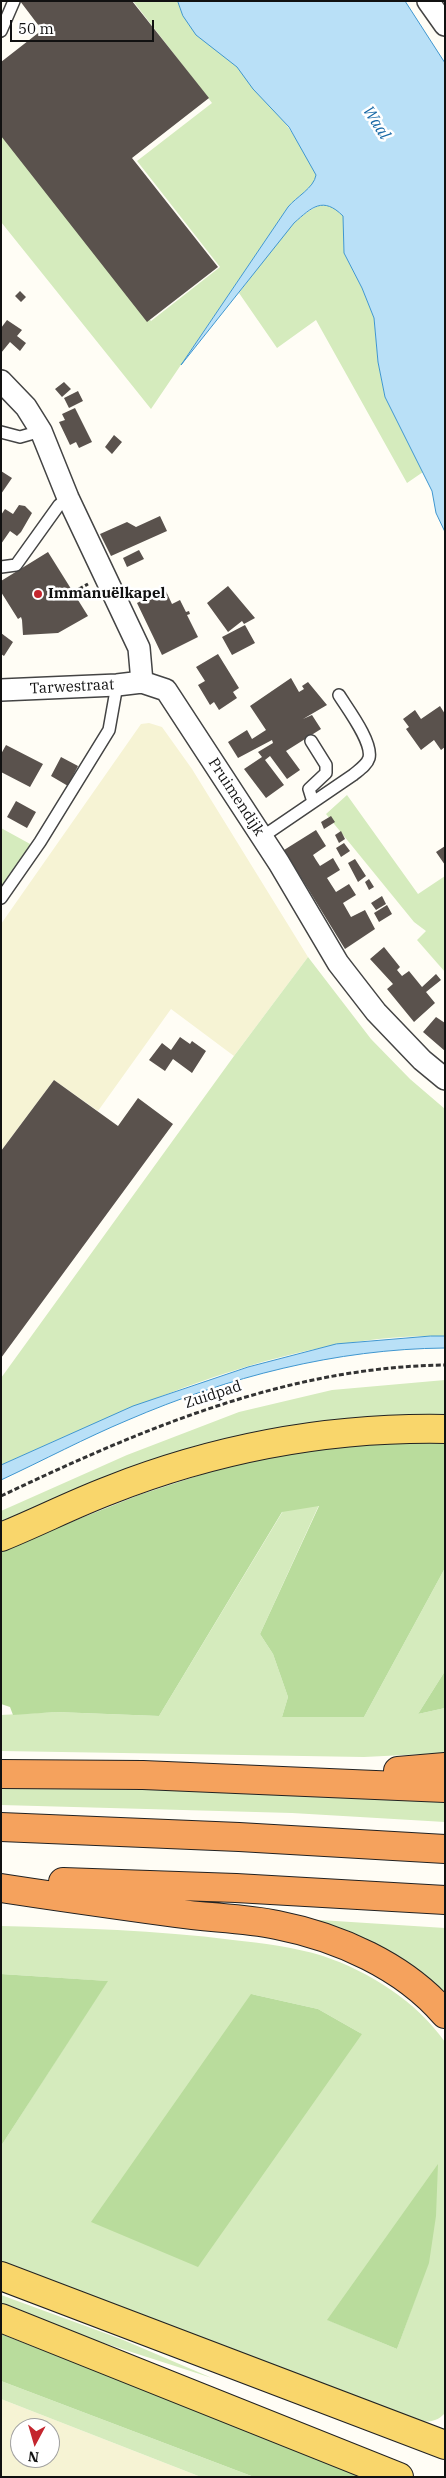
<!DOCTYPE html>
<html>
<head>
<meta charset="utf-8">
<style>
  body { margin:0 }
  #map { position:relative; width:446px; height:2478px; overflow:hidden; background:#fffdf5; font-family:"IBM Plex Serif",serif }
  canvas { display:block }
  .frame { position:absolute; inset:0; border:2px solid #111; pointer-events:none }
  .north { position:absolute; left:10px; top:2418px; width:50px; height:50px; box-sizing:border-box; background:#fff; border:1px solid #a0a0a0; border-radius:50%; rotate:186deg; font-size:14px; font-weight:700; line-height:20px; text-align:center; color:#111 }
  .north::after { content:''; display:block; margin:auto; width:18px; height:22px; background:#c4262e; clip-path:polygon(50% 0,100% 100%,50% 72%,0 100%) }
  .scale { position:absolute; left:10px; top:20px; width:144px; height:22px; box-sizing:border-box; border:2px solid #111; border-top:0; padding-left:6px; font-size:15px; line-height:18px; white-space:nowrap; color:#111; -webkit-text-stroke:4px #fff; paint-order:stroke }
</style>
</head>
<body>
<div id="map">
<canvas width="446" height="2478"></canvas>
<div class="frame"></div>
<div class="north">N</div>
<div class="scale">50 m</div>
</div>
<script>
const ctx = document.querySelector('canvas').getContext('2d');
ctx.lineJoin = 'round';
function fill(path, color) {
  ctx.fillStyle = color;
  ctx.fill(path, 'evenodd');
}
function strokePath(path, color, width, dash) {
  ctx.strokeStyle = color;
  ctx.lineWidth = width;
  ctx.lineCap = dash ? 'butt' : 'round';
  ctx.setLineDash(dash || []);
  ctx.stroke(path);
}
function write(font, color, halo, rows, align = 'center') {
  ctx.font = font + ' "IBM Plex Serif",serif';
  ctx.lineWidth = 5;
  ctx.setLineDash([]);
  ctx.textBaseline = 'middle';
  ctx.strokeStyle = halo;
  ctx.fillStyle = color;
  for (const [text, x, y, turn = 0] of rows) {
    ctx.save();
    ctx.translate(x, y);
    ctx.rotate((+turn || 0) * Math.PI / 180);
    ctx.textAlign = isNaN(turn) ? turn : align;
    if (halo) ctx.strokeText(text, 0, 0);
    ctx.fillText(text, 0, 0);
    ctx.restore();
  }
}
fill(new Path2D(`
  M149,723L162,727L192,769L308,957L234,1056L171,1009L98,1111L54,1080L1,1151V924L141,724Z
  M1,2399L201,2477H1ZM20,2428H50V2458H20Z`), '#f6f3d4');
fill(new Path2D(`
  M133,1H178C187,36 217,46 239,69C269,101 298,135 316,175C314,188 296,197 288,207L151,409L1,222V130L151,321L220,267L137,161L212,103Z
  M323,204L334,207L343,216L344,253L362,288L374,318L378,362L385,397L423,472L407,483L316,320L277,348L239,293C262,264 288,217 323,204Z
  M347,795L418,894L445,876V972L417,940L426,931L414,922L326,814Z
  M1,828L32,845L1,890Z
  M308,957L371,1039L410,1079L445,1109V1336C289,1333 140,1403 1,1465V1378L234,1056Z
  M445,1380V1418L332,1424L1,1528V1511L127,1455L239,1412L332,1390Z
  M319,1505L260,1634L273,1654L288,1697L282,1717H364L445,1568V1671L418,1714L445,1708V1753L364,1757L1,1751V1715L56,1712L159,1716L283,1511Z
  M1,1783L445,1797V1822L292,1813L1,1805Z
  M304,1919L445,1928V2000Z
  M1,1926C79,1928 156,1930 233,1940C262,1943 294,1947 323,1956C370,1972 416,2001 445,2042V2413C435,2424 425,2422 411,2420L1,2266V2146L107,1981L1,1974ZM251,1994L318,2009L362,2034ZM428,2263L397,2349L328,2320Z
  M1,2295L121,2339L212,2378L54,2327L1,2306Z
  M1,2381L254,2477H201L1,2399Z`), '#d5ebbd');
fill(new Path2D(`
  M445,1439V1568L364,1717H282L288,1697L273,1654L260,1634L319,1506L282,1512L159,1716L56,1712L13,1715L10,1707L1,1704V1550L139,1495L243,1461L333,1444Z
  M445,1671V1708L418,1714Z
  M1,1974L108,1981L1,2146Z
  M251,1994L318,2009L362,2034L198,2267L91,2222Z
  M438,2164L436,2216L429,2263L397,2349L327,2320Z
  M1,2334L367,2477H254L1,2381Z`), '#b9dc9c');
const water = new Path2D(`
  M178,1H405L445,63V532L436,513L432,491L385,397L378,362L374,318L362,288L344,253L343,216C323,196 312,207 294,223L181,365L288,207C296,197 314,188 316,175L289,127L253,89L237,67L196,35L183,16Z
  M431,1336H445V1348C336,1349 228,1377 128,1420C85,1438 44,1460 1,1480V1465L133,1406L248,1367L336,1344Z`);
fill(water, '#b9e0f7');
strokePath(water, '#3f96cf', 1);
fill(new Path2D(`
  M20,1H132L209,98L132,158L218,267L147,322L1,136V62L42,30Z
  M20,291L26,297L21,302L15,296Z
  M7,320L22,330L17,336L26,343L20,351L10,342L1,353V328Z
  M64,382L71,389L62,397L55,389Z
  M78,391L83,401L69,408L64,398Z
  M75,408L92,442L79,448L76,442L70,445L59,422L65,420L62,414Z
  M114,435L122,442L112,454L105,447Z
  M1,471L12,478L1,494Z
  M19,505L25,506L32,513L21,532L17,536L10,531L1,544V515L5,509L13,514Z
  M160,516L167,531L111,556L100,534L127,522L136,527Z
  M139,550L144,559L127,567L123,558Z
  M48,552L88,616L58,633L23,635L22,620L21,617L18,619L1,592V581Z
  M228,586L255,618L244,624L242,621L228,632L207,603Z
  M165,589L172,604L180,600L186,612L189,611L190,614L187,615L198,637L162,655L137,603Z
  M245,625L255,643L232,655L222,637Z
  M1,633L13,642L4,656L1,654Z
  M218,654L239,688L233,692L237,698L219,710L214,702L210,705L198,685L205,681L196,667Z
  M291,678L299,692L304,689L302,686L308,682L327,705L303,719L312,715L321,729L286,751L300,770L287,779L270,756L265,760L284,785L266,798L244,769L262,757L258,752L273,743L272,740L238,758L228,742L247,730L252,739L266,730L250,706Z
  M440,706L445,714V747L441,750L434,740L421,750L406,729L409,727L403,719L415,710L421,719Z
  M6,745L43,764L30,787L1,772V754Z
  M61,757L78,766L68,786L51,776Z
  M16,801L36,812L27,828L7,817Z
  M331,816L335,822L324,829L321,822Z
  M316,830L326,846L313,855L316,860L320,866L333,858L340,870L327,878L336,892L349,884L356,895L343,903L351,917L365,910L375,929L345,949L284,850Z
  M341,831L345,839L339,843L335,835Z
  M344,843L350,851L341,857L336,848Z
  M445,846V865L436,852Z
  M355,859L366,876L358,882L348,863Z
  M369,879L374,887L369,890L365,882Z
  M382,896L386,904L376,910L371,903Z
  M387,905L392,914L379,922L374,913Z
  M384,947L400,967L397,970L402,976L409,971L422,987L436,974L441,980L426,992L435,1003L414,1022L387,989L393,984L370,959Z
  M436,1017L445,1023V1051L423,1032Z
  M180,1037L190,1044L192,1041L206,1051L192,1073L173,1059L165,1071L149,1060L162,1043L171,1050Z
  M54,1080L118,1126L138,1098L173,1124L1,1358V1151Z`), '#5a524d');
const service = new Path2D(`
  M1,31L14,1
  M1,432L20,437L41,431
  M1,567L16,565L59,505L68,498
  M311,741L326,765V773L309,789L313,802
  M262,837L353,775C359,770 367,765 369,758C373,742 347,708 339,695
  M1,898L40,842L109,730L117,685`);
const minor = new Path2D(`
  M428,1L445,25
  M1,381L26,407L41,431L68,498L139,648L142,682
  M1,690L117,685L142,682L166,690L279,863L338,963L376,1012L422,1060L445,1079`);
const primary = new Path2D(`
  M1,1537C38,1522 73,1504 110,1490C217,1448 330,1427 445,1429
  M1,2276L445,2445
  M1,2318L399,2477`);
const motorway = new Path2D(`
  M398,1771L445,1767
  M1,1774L143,1775L445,1788
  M1,1827L239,1837L445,1849
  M63,1882L236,1888L445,1900
  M1,1888C59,1897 117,1905 175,1913C208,1918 243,1918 277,1925C338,1937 404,1966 445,2014`);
strokePath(service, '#444', 14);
strokePath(minor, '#444', 24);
strokePath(primary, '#222', 30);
strokePath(motorway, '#222', 30);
strokePath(new Path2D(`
  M72,593L88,584
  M1,1496C142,1429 287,1367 445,1365`), '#333', 3, [5, 2.5]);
strokePath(service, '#fff', 11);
strokePath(minor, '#fff', 21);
strokePath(primary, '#f9d66b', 28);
strokePath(motorway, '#f5a25d', 28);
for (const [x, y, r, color] of [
  [38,594,5,"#c4262e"]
]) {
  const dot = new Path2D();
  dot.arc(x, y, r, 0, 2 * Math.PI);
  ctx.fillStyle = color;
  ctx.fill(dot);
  strokePath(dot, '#fff', 2);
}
write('bold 15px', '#111', '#fff', [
  ["Immanuëlkapel",48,594]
], 'left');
write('15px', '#111', '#fff', [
  ["Tarwestraat",72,687,-3],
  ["Pruimendijk",236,797,57],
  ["Zuidpad",213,1395,-18]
]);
write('italic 16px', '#1768a6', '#fff', [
  ["Waal",376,123,57]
]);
</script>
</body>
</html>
